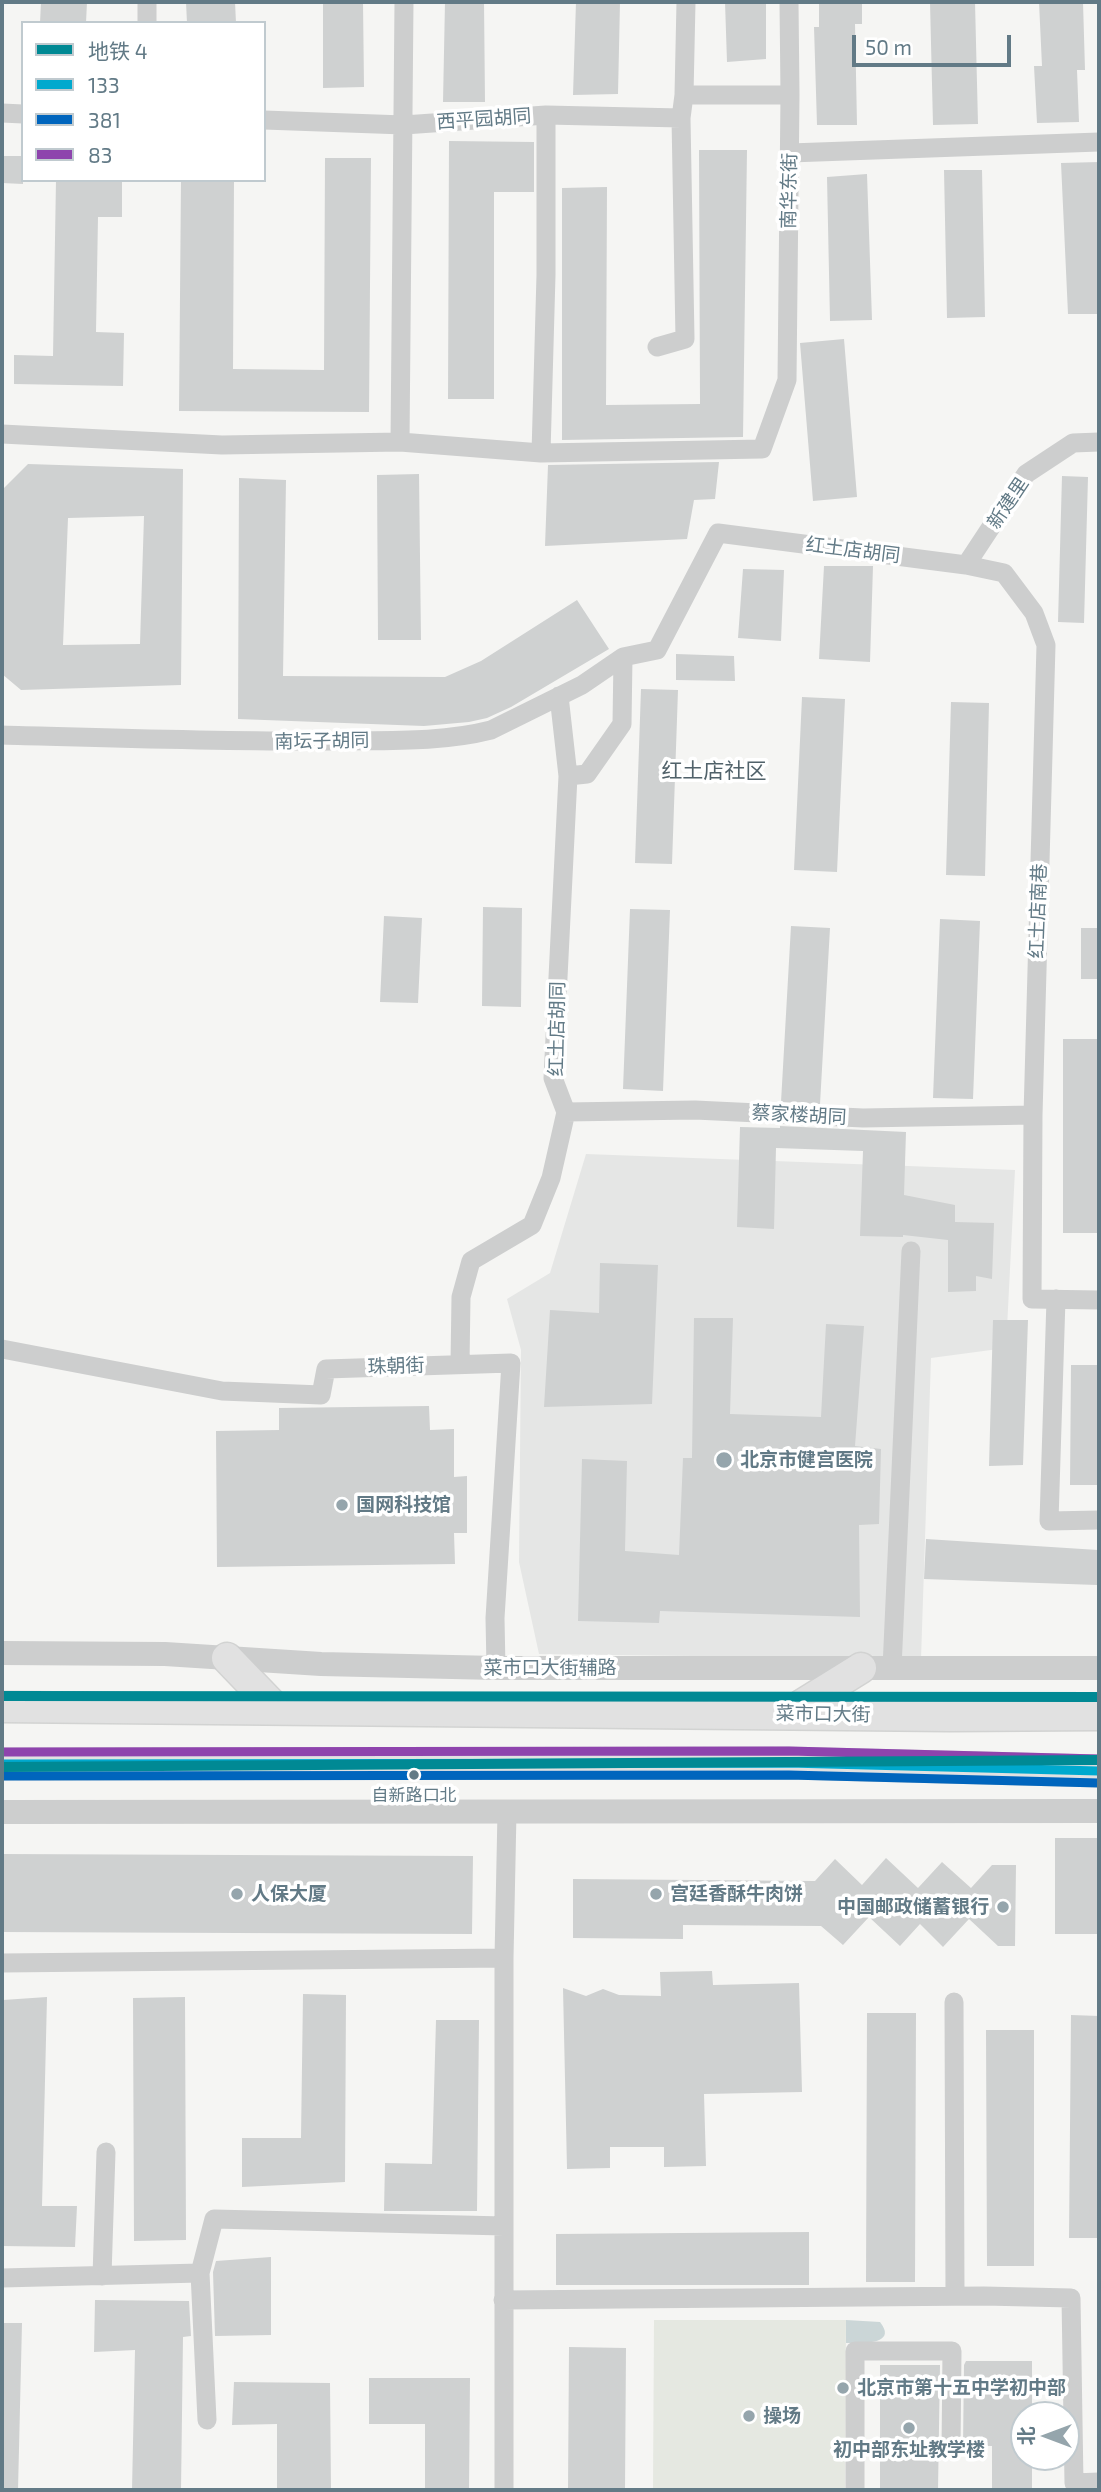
<!DOCTYPE html>
<html>
<head>
<meta charset="utf-8">
<style>
  body { margin:0 }
  #map { position:relative; width:1101px; height:2492px; overflow:hidden; background:#f5f5f3; font-family:"Exo 2","Noto Sans SC",sans-serif }
  canvas { display:block }
  .frame { position:absolute; inset:0; border:4px solid #627a86; pointer-events:none }
  .legend { position:absolute; left:21px; top:21px; width:245px; height:161px; box-sizing:border-box; background:#fff; border:2px solid #c0cacf; margin:0; padding:9px 12px; list-style:none; font-size:21px; color:#627a86 }
  .legend li { display:flex; align-items:center; gap:14px; height:35px }
  .legend b { width:35px; border:2px solid #c0cacf }
  .north { position:absolute; left:1010px; top:2401px; width:70px; height:70px; box-sizing:border-box; background:#fff; border:2px solid #c0cacf; border-radius:50%; rotate:270deg; font-size:19px; font-weight:700; line-height:28px; text-align:center; color:#627a86 }
  .north::after { content:''; display:block; margin:auto; width:24px; height:32px; background:#95a5ac; clip-path:polygon(50% 0,100% 100%,50% 72%,0 100%) }
  .scale { position:absolute; left:852px; top:35px; width:159px; height:32px; box-sizing:border-box; border:4px solid #627a86; border-top:0; padding-left:9px; font-size:21px; line-height:24px; white-space:nowrap; color:#627a86; -webkit-text-stroke:5px #fff; paint-order:stroke }
</style>
</head>
<body>
<div id="map">
<canvas width="1101" height="2492"></canvas>
<div class="frame"></div>
<ul class="legend">
<li><b style="height:9px;background:#008994"></b>地铁 4</li>
<li><b style="height:9px;background:#00a9ce"></b>133</li>
<li><b style="height:9px;background:#0065bd"></b>381</li>
<li><b style="height:9px;background:#8e44ad"></b>83</li>
</ul>
<div class="north">北</div>
<div class="scale">50 m</div>
</div>
<script>
const ctx = document.querySelector('canvas').getContext('2d');
ctx.lineJoin = 'round';
function fill(path, color) {
  ctx.fillStyle = color;
  ctx.fill(path, 'evenodd');
}
function strokePath(path, color, width, dash) {
  ctx.strokeStyle = color;
  ctx.lineWidth = width;
  ctx.lineCap = dash ? 'butt' : 'round';
  ctx.setLineDash(dash || []);
  ctx.stroke(path);
}
function write(font, color, halo, rows, align = 'center') {
  ctx.font = font + ' "Exo 2","Noto Sans SC",sans-serif';
  ctx.lineWidth = 7;
  ctx.setLineDash([]);
  ctx.textBaseline = 'middle';
  ctx.strokeStyle = halo;
  ctx.fillStyle = color;
  for (const [text, x, y, turn = 0] of rows) {
    ctx.save();
    ctx.translate(x, y);
    ctx.rotate((+turn || 0) * Math.PI / 180);
    ctx.textAlign = isNaN(turn) ? turn : align;
    if (halo) ctx.strokeText(text, 0, 0);
    ctx.fillText(text, 0, 0);
    ctx.restore();
  }
}
fill(new Path2D(`
  M586,1154L1015,1170L1006,1348L931,1358L921,1659L539,1654L519,1562L521,1350L507,1299L550,1273Z`), '#e5e6e5');
fill(new Path2D(`
  M654,2320H846L845,2490H653Z`), '#e5e8e1');
fill(new Path2D(`
  M846,2320L880,2322C899,2346 858,2343 846,2343Z`), '#cbd6d7');
fill(new Path2D(`
  M41,2H87L86,23H40Z
  M186,2H235L236,23H187Z
  M323,2H363L364,87L323,88Z
  M445,2H484L485,102H443Z
  M576,2H620L618,94L573,95Z
  M725,2H766V59L727,62Z
  M819,2H862V24H855L857,125H817L814,27H819Z
  M930,2H975L978,124L933,125Z
  M1039,2H1083L1085,70H1077L1079,122L1037,123L1034,66H1042Z
  M449,141L534,142V192H494V399H448Z
  M699,150H747L743,437L562,440V188L607,187L606,405L700,404Z
  M2,156H23V184L2,183Z
  M325,158H371L369,412L179,411L181,180H234L233,369L324,370Z
  M1099,162V314H1068L1061,163Z
  M944,170H982L985,317L947,318Z
  M867,174L872,320L830,321L827,177Z
  M56,180H122V217H98L96,332L124,333L123,386L14,384V355L53,356Z
  M844,339L857,497L813,501L800,343Z
  M719,462L715,499L694,500L687,539L545,546L548,465Z
  M28,464L183,469L181,685L21,690L2,674L3,489ZM144,516L140,644L63,645L68,518Z
  M419,474L421,640H378L377,475Z
  M1062,476L1088,477L1084,623L1058,622Z
  M239,478L286,480L283,676L445,677L481,661L577,600L609,649L511,707L487,718L469,722L424,726L238,719Z
  M824,566H873L870,662L819,659Z
  M743,569L784,570L781,641L738,638Z
  M676,654L734,656L735,681L676,680Z
  M641,689L678,690L672,864L635,863Z
  M802,697L845,699L837,872L794,870Z
  M951,702L989,703L985,876L946,875Z
  M483,907L522,908L521,1007L482,1006Z
  M630,909L670,910L663,1091L623,1089Z
  M384,916L422,918L418,1003L380,1002Z
  M940,919L980,921L973,1099L933,1098Z
  M791,926L830,928L820,1104L781,1102Z
  M1081,928H1099V979H1081Z
  M1063,1039H1099V1233H1063Z
  M780,1126L906,1132L904,1195L955,1205V1222L994,1223L992,1279L976,1276V1291L948,1292V1240L903,1235V1237L860,1236L863,1151L776,1148L774,1229L737,1227L740,1127L780,1128Z
  M600,1263L658,1265L652,1404L544,1407L550,1310L599,1313Z
  M694,1318H733L730,1414L821,1417L826,1324L864,1326L855,1446L881,1449L879,1524L859,1525L860,1617L660,1611L659,1623L578,1621L582,1459L627,1461L625,1551L679,1555L683,1458H692Z
  M993,1320H1028L1023,1465L989,1466Z
  M1071,1365H1099V1485H1070Z
  M429,1406L430,1430L454,1429V1477L467,1476V1533H454L455,1564L217,1567L216,1431L279,1430V1408Z
  M926,1539L1098,1550L1097,1585L924,1579Z
  M1055,1838H1099V1934H1055Z
  M2,1854L473,1856L472,1934L2,1932Z
  M886,1858L918,1888L942,1862L971,1888L992,1865H1016L1015,1946H998L969,1919L943,1947L920,1924L900,1946L869,1917L843,1945L821,1926L683,1925V1939L573,1938V1879L815,1881L835,1859L862,1885Z
  M712,1971L713,1985L799,1983L802,2092L704,2094L706,2166L664,2167V2147H610V2168L567,2169L563,1988L586,1996L603,1989L619,1995L661,1996L660,1972Z
  M303,1994L346,1995L345,2182L242,2187V2138H301Z
  M47,1997L42,2206H77L75,2247L2,2246L3,2000Z
  M185,1997L186,2240L134,2241L133,1998Z
  M867,2013H916L915,2282H866Z
  M1071,2015L1099,2016V2238H1069Z
  M436,2020H479L477,2211H384L385,2163L432,2164Z
  M986,2030H1034V2266H987Z
  M809,2232V2285H556V2234Z
  M271,2257V2335L215,2336L213,2272L216,2261Z
  M95,2300L189,2301L191,2336L183,2337L181,2490H132L135,2350L94,2352Z
  M2,2323H22L18,2490H2Z
  M569,2347L626,2348L625,2490H568Z
  M966,2361H1032V2415H1024V2457H1032V2490H992V2446H963L964,2365Z
  M880,2365H940L938,2490H880Z
  M369,2378H470L469,2490H425V2424H369Z
  M234,2382L330,2383L331,2490H277V2424L232,2425Z`), '#cfd1d1');
const primary = new Path2D(`
  M227,1658L276,1709
  M2,1707L950,1716L1099,1715
  M787,1714L861,1668
  M2,1764L789,1763L1099,1771`);
strokePath(primary, '#d2d3d2', 33);
strokePath(new Path2D(`
  M686,2L684,95H790
  M147,23V2
  M2,113L23,114
  M264,120L404,125L546,115L681,118L684,95
  M790,153L1099,142
  M657,347L685,339L681,118
  M2,434L222,445L400,442L541,453L762,449L787,380L790,95L789,2
  M400,442L404,2
  M541,453L546,275V115
  M966,565L1026,474L1073,443L1099,442
  M2,735C112,738 222,742 332,741C384,740 440,743 491,730L582,685L623,657
  M568,776L587,774L622,724L623,657L657,650L718,533L966,565L1004,573L1034,613L1046,645L1033,1115L1032,1299L1099,1300
  M566,1112L695,1110L863,1118L1033,1115
  M1056,1299L1049,1521L1099,1520
  M2,1349L222,1391L321,1395L326,1369L511,1363L495,1618L496,1668
  M460,1364L461,1297L471,1261L532,1225L551,1178L566,1112L553,1078L568,776L559,696
  M892,1668L911,1251
  M2,1963L504,1958
  M954,2002L955,2296
  M200,2273L207,2420
  M102,2276L106,2152
  M2,2278L200,2273L214,2219L504,2226
  M503,2300L984,2296L1071,2298L1074,2483L1099,2482
  M504,2490V1958L507,1812
  M855,2490V2351H952L951,2449`), '#cdcece', 19);
strokePath(new Path2D(`
  M2,1653L165,1654L321,1664L496,1668H1099
  M2,1812L1099,1811`), '#cdcece', 24);
strokePath(primary, '#e1e1e1', 30);
strokePath(new Path2D(`
  M2,1764L789,1763L1099,1771`), '#00a9ce', 9);
strokePath(new Path2D(`
  M2,1776L789,1775L1099,1783`), '#0065bd', 9);
strokePath(new Path2D(`
  M2,1752L789,1751L1099,1759`), '#8e44ad', 9);
strokePath(new Path2D(`
  M2,1696L1099,1697
  M2,1767L1099,1760`), '#008994', 10);
for (const [x, y, r, color] of [
  [724,1460,9,"#95a5ac"],
  [342,1505,7,"#95a5ac"],
  [414,1775,6,"#627a86"],
  [237,1894,7,"#95a5ac"],
  [656,1894,7,"#95a5ac"],
  [1003,1907,7,"#95a5ac"],
  [843,2388,7,"#95a5ac"],
  [749,2416,7,"#95a5ac"],
  [909,2428,7,"#95a5ac"]
]) {
  const dot = new Path2D();
  dot.arc(x, y, r, 0, 2 * Math.PI);
  ctx.fillStyle = color;
  ctx.fill(dot);
  strokePath(dot, '#fff', 2.5);
}
write('17px', '#627a86', '#fff', [
  ["自新路口北",414,1795]
]);
write('19px', '#627a86', '#fff', [
  ["西平园胡同",484,119,-4],
  ["南华东街",789,191,-89],
  ["新建里",1008,503,-56],
  ["红土店胡同",853,550,7],
  ["南坛子胡同",322,741,-1],
  ["红土店南巷",1038,911,-88],
  ["红土店胡同",557,1029,-89],
  ["蔡家楼胡同",799,1115,3],
  ["珠朝街",396,1366,-2],
  ["菜市口大街辅路",550,1668],
  ["菜市口大街",823,1714,1]
]);
write('bold 19px', '#627a86', '#fff', [
  ["北京市健宫医院",740,1460],
  ["国网科技馆",356,1505],
  ["人保大厦",251,1894],
  ["宫廷香酥牛肉饼",670,1894],
  ["中国邮政储蓄银行",989,1907,"right"],
  ["北京市第十五中学初中部",857,2388],
  ["操场",763,2416],
  ["初中部东址教学楼",909,2450,"center"]
], 'left');
write('21px', '#51626a', '#fff', [
  ["红土店社区",714,771]
]);
</script>
</body>
</html>
